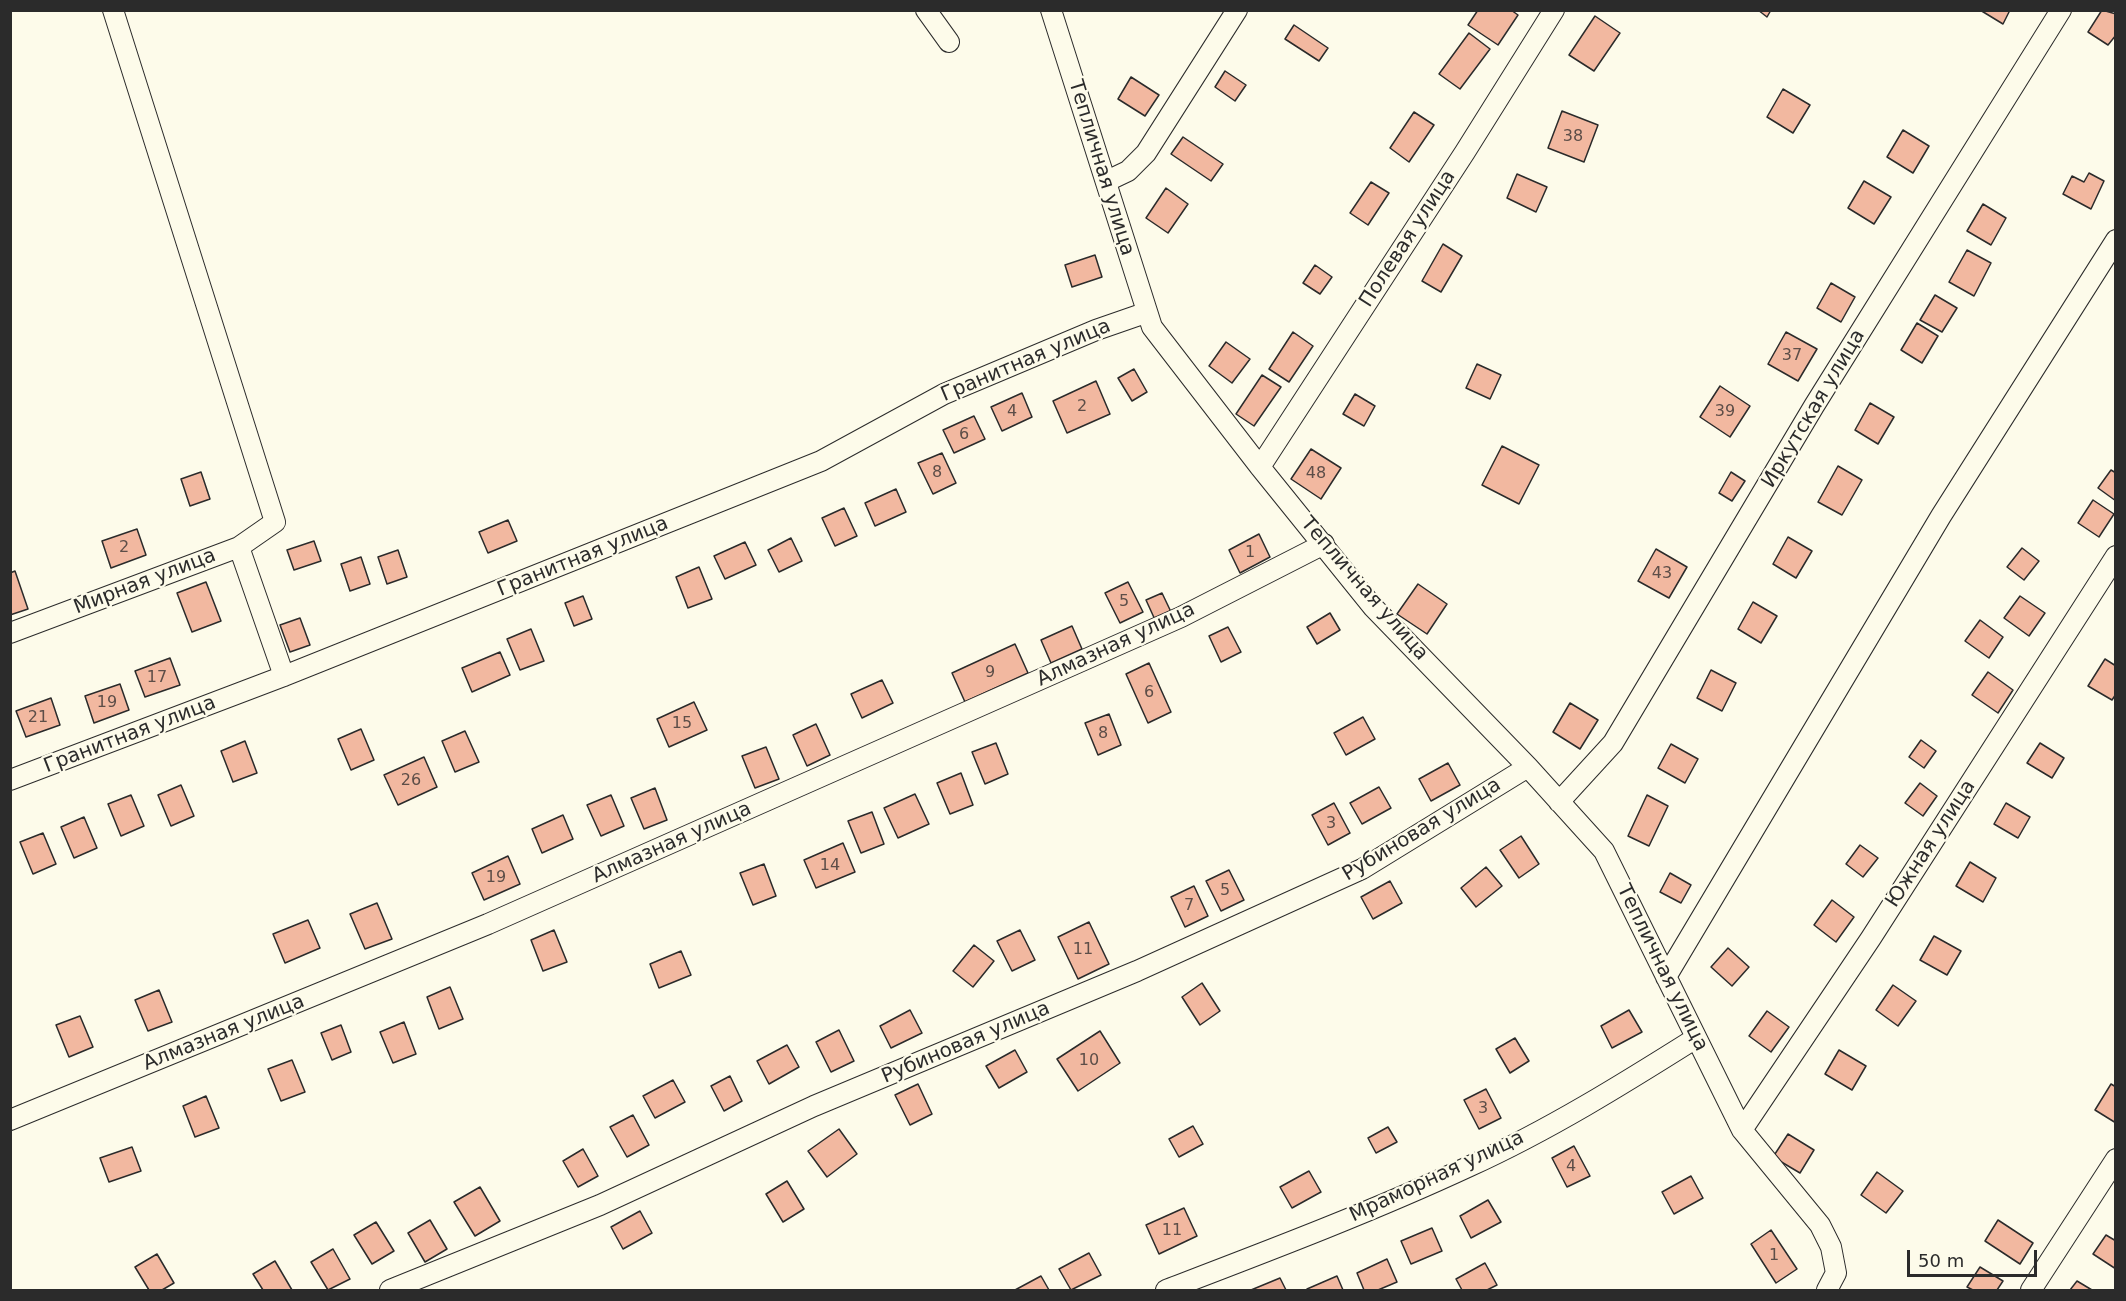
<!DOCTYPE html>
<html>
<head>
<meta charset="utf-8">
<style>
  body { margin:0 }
  #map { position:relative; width:2126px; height:1301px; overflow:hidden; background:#fdfbea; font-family:"DejaVu Sans",sans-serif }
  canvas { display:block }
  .frame { position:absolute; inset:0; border:12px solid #2b2b2b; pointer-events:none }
  .scale { position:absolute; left:1907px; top:1250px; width:130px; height:27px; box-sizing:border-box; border:3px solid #2b2b2b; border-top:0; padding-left:8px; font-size:18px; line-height:21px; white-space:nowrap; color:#2b2b2b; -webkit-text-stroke:4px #fdfbea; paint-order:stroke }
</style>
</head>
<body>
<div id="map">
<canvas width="2126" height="1301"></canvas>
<div class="frame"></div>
<div class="scale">50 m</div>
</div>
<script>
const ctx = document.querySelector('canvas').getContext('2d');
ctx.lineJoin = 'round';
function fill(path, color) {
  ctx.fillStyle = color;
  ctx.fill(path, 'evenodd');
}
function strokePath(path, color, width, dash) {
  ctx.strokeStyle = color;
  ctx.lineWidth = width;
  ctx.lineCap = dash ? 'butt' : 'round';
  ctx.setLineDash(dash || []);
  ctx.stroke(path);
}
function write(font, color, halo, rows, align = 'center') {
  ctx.font = font + ' "DejaVu Sans",sans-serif';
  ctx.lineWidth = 4.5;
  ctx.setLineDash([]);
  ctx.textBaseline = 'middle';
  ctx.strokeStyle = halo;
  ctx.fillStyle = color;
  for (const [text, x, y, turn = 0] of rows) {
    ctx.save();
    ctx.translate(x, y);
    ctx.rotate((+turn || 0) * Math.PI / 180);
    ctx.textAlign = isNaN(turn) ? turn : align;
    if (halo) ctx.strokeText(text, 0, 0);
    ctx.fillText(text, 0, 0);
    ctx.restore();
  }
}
const building = new Path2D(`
  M1478,10H1511L1518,15L1498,45L1468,25Z
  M1758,10H1771L1767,17Z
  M1980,10H2010L2003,24Z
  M2102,10L2116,14V35L2108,45L2088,32Z
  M1595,16L1620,33L1594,71L1569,55Z
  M1294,25L1328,48L1319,61L1285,39Z
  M1469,33L1490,49L1460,89L1439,74Z
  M1225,71L1246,85L1235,101L1215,87Z
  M1131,77L1159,95L1145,116L1118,99Z
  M1783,89L1810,105L1793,133L1767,117Z
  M1562,111L1598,125L1584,162L1548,148Z
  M1414,112L1434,125L1409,162L1390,148Z
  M1903,130L1929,146L1913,173L1887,157Z
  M1183,137L1223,164L1211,181L1171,154Z
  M2089,173L2104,181L2091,209L2063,194L2072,176L2084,182Z
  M1517,174L1547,187L1536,212L1507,198Z
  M1864,181L1891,197L1874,224L1848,208Z
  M1371,182L1389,193L1368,225L1350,213Z
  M1166,188L1188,204L1168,233L1146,218Z
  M1983,204L2006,218L1991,245L1967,231Z
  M1443,244L1462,256L1441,292L1422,281Z
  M1967,250L1991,263L1974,296L1949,282Z
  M1095,255L1102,277L1072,287L1065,265Z
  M1315,265L1332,277L1320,294L1303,283Z
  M1831,283L1855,297L1841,322L1817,308Z
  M1935,295L1957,308L1942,332L1920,320Z
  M1917,323L1938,336L1922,363L1901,350Z
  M1293,332L1313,346L1289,382L1269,369Z
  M1786,332L1817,349L1798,381L1768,364Z
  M1226,342L1250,359L1232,383L1209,366Z
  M1477,364L1501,375L1490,399L1466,388Z
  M1134,369L1147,392L1132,401L1118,378Z
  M1262,375L1281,387L1254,426L1236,414Z
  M1096,381L1110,414L1067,433L1053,401Z
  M1720,386L1750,406L1730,437L1700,417Z
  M1022,393L1032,417L1002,431L991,407Z
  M1355,394L1375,406L1364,426L1343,414Z
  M1870,403L1894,417L1878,444L1855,430Z
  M974,416L985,439L954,453L943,430Z
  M1502,446L1539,465L1519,504L1482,485Z
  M1311,449L1341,468L1321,499L1291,479Z
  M942,453L956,483L933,494L918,463Z
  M1838,466L1862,480L1842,515L1818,502Z
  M2111,470L2116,473V501L2098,488Z
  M201,472L210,499L190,506L181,479Z
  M1731,472L1745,481L1732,501L1719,493Z
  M896,489L906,512L875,526L865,503Z
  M2093,500L2114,514L2099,537L2078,523Z
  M844,508L857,536L835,546L822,518Z
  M508,520L517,541L488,553L479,532Z
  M137,529L146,555L111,568L102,541Z
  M1259,534L1270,557L1240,573L1229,550Z
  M1788,537L1812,551L1796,578L1773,564Z
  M791,538L802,561L779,572L768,550Z
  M314,541L321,561L294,570L287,550Z
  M745,542L756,565L725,579L714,556Z
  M2022,548L2039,561L2024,580L2007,567Z
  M1656,549L1687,567L1669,598L1638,581Z
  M398,550L407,577L387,584L378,557Z
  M361,557L370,584L350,591L341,564Z
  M699,567L712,599L688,608L676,577Z
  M15,571L28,609L10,615V573Z
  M206,582L221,621L192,632L177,593Z
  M1128,582L1143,612L1120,623L1105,593Z
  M1418,584L1447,604L1427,634L1397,614Z
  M1162,593L1172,614L1156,622L1146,600Z
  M583,596L592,619L574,626L565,603Z
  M2020,596L2045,613L2029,636L2004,618Z
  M1753,602L1777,616L1761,643L1738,629Z
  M1330,613L1340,630L1317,644L1307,627Z
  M300,618L310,645L290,652L280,625Z
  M1980,620L2003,637L1989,658L1965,641Z
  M1072,626L1082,649L1051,663L1041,640Z
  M1228,627L1241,652L1221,662L1209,636Z
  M531,629L544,661L520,670L507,639Z
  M1015,644L1028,673L965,702L952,673Z
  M500,652L510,675L472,692L462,668Z
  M170,658L180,685L145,697L135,671Z
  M2105,659L2116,666V694L2112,700L2088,686Z
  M1149,663L1171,712L1148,723L1126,674Z
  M1711,670L1736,683L1722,711L1697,698Z
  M1988,672L2013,690L1998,713L1972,695Z
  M882,680L893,703L862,718L851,694Z
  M120,684L129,710L94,723L85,696Z
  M51,698L60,725L26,737L16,711Z
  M694,702L707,730L669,747L657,719Z
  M1570,703L1598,720L1580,749L1553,732Z
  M1109,714L1121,745L1098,755L1085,723Z
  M1363,717L1375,739L1346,755L1334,733Z
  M816,724L830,755L807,766L793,735Z
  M361,729L374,760L351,770L338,739Z
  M465,731L479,762L455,772L442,741Z
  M1921,740L1936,751L1924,768L1909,757Z
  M245,741L257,773L233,782L221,751Z
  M996,743L1008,774L985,784L972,752Z
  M2040,743L2064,758L2052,778L2027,763Z
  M1671,744L1698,759L1685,783L1658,768Z
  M766,747L779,779L755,788L742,756Z
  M424,757L437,787L398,805L384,775Z
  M1448,763L1460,785L1431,801L1419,779Z
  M961,773L973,805L950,814L937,783Z
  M1920,783L1937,796L1923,816L1905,803Z
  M181,785L194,816L171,826L158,795Z
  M1379,787L1391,808L1362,824L1350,803Z
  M655,788L667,820L644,829L631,798Z
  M915,794L929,824L898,838L884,808Z
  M131,795L144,826L121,836L108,804Z
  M611,795L624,826L601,836L587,805Z
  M1647,795L1668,806L1649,846L1628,836Z
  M1334,803L1350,833L1328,845L1312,815Z
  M2006,803L2030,817L2018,838L1994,824Z
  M872,812L884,844L861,853L848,821Z
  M563,815L573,839L542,853L532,829Z
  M84,817L97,848L74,858L61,827Z
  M43,833L56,864L33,874L20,842Z
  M1521,836L1539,864L1519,878L1500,850Z
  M843,843L855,872L816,888L804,860Z
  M1860,845L1878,858L1863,877L1846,864Z
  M508,856L520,884L484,900L472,873Z
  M1970,862L1996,878L1983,902L1956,886Z
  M764,864L776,896L753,905L740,873Z
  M1486,867L1502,886L1476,907L1461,888Z
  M1229,870L1244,900L1221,911L1206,881Z
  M1670,873L1691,885L1681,903L1660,892Z
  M1390,881L1402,903L1373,919L1361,897Z
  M1194,886L1208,916L1185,927L1171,897Z
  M1832,900L1854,917L1836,942L1814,925Z
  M377,903L392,939L365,949L350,914Z
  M308,920L320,948L285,963L273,934Z
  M1089,922L1109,964L1078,979L1058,937Z
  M554,930L567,962L543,971L531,940Z
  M1020,930L1035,960L1012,971L997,941Z
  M1934,936L1961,951L1947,975L1920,960Z
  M974,945L994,961L973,987L953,971Z
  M1728,948L1749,967L1732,986L1711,967Z
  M681,951L691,975L659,988L650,964Z
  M1202,983L1220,1011L1200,1025L1182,997Z
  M1893,985L1916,1001L1898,1026L1876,1010Z
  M450,987L463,1019L439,1029L427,997Z
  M159,990L172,1022L148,1031L135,1000Z
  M910,1010L922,1033L891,1048L880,1026Z
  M1629,1010L1642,1032L1612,1048L1601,1026Z
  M1767,1011L1789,1027L1771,1052L1749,1036Z
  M80,1016L93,1047L69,1057L56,1025Z
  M404,1022L416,1054L393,1063L380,1032Z
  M341,1025L351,1052L332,1060L321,1033Z
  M839,1030L854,1061L831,1072L816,1042Z
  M1100,1031L1120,1063L1078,1091L1057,1059Z
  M1515,1038L1529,1061L1510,1073L1496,1049Z
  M787,1045L799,1067L769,1084L757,1061Z
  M1015,1050L1027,1072L999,1088L986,1066Z
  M1839,1050L1866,1066L1852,1090L1825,1074Z
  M292,1060L305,1092L281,1101L268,1069Z
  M730,1076L742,1101L724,1111L711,1086Z
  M673,1080L685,1102L655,1118L643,1096Z
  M918,1084L932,1114L910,1125L895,1095Z
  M2111,1084L2116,1087V1123L2095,1110Z
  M1486,1089L1501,1118L1479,1129L1464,1100Z
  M206,1096L219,1128L195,1137L183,1106Z
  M633,1115L649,1145L627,1157L610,1127Z
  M1193,1126L1203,1144L1179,1157L1169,1139Z
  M1388,1127L1397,1142L1376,1153L1368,1138Z
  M839,1129L857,1154L827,1177L808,1151Z
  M1788,1134L1814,1150L1800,1173L1773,1157Z
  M1574,1146L1590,1176L1567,1187L1552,1158Z
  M132,1147L141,1171L109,1182L100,1158Z
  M583,1149L598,1176L578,1187L563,1161Z
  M1309,1171L1321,1192L1292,1208L1280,1187Z
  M1877,1172L1903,1191L1886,1213L1861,1195Z
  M1691,1176L1703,1198L1674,1214L1662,1192Z
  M787,1181L804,1209L783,1222L766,1194Z
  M480,1187L500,1221L475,1236L454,1202Z
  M1488,1200L1501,1222L1471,1238L1460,1216Z
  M1184,1208L1197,1236L1159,1254L1146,1225Z
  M640,1211L652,1233L623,1249L611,1227Z
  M430,1220L447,1249L425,1262L408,1233Z
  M1998,1220L2033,1243L2020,1264L1985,1241Z
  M376,1222L394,1251L372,1264L354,1235Z
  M1432,1228L1442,1251L1411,1264L1401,1241Z
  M1771,1230L1797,1269L1776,1283L1751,1244Z
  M2106,1235L2116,1241V1269L2093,1254Z
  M333,1249L350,1279L328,1290L311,1262Z
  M1089,1253L1101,1275L1071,1290L1059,1269Z
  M157,1254L174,1283L162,1290H149L135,1267Z
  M1387,1259L1397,1282L1378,1290H1364L1357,1273Z
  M275,1261L292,1290H263L253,1274Z
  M1485,1263L1497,1285L1487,1290H1462L1456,1279Z
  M1980,1267L2003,1281L1997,1290H1973L1967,1287Z
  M1041,1276L1049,1290H1015Z
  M1337,1276L1343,1290H1307V1289Z
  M1280,1278L1286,1290H1251Z
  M2077,1281L2092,1290H2070Z`);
fill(building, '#f2b8a0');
strokePath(building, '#2b2b2b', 1.5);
const minor = new Path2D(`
  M926,10L949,42
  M1051,10L1152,327L1260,467L1373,607L1528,767L1604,851L1742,1130L1820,1225L1831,1247L1836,1273L1827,1290
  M1107,181L1128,171L1146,153L1237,10
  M1260,467L1465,152L1554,10
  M239,547L284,676
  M10,633L239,547L275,522L113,10
  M10,780L284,676L821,461L944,394L1096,330L1145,313
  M1559,802L1613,743L1814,406L2061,10
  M1666,977L1941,516L2116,240
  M10,1120L488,924L1181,617L1324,544
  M1742,1130L1871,938L2116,556
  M390,1290L600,1205L814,1106L1137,971L1362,869L1528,767
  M1166,1290C1268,1251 1371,1212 1470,1166C1549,1130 1623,1084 1696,1038
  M2031,1290L2116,1159`);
strokePath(minor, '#2b2b2b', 22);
strokePath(minor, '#fdfbea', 20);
write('16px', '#5d4e48', null, [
  ["38",1573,137],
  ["37",1792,356],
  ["2",1082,407],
  ["4",1012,412],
  ["39",1725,412],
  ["6",964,435],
  ["8",937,473],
  ["48",1316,474],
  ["2",124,548],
  ["1",1250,553],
  ["43",1662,574],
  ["5",1124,602],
  ["9",990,673],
  ["17",157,678],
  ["6",1149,693],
  ["19",107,703],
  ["21",38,718],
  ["15",682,724],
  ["8",1103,734],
  ["26",411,781],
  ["3",1331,824],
  ["14",830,866],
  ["19",496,878],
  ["5",1225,891],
  ["7",1189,906],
  ["11",1083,950],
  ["10",1089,1061],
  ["3",1483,1109],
  ["4",1571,1167],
  ["11",1172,1231],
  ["1",1774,1256]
]);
write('20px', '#2b2b2b', '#fdfbea', [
  ["Тепличная улица",1101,168,73],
  ["Полевая улица",1408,239,-57],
  ["Гранитная улица",1026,361,-23],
  ["Иркутская улица",1814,409,-59],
  ["Гранитная улица",583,557,-22],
  ["Мирная улица",145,582,-21],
  ["Тепличная улица",1364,589,49],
  ["Алмазная улица",1116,645,-25],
  ["Гранитная улица",130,735,-21],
  ["Рубиновая улица",1422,830,-31],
  ["Алмазная улица",672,843,-24],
  ["Южная улица",1931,844,-57],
  ["Тепличная улица",1662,968,64],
  ["Алмазная улица",224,1033,-22],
  ["Рубиновая улица",966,1043,-23],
  ["Мраморная улица",1437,1177,-25]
]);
</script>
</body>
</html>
